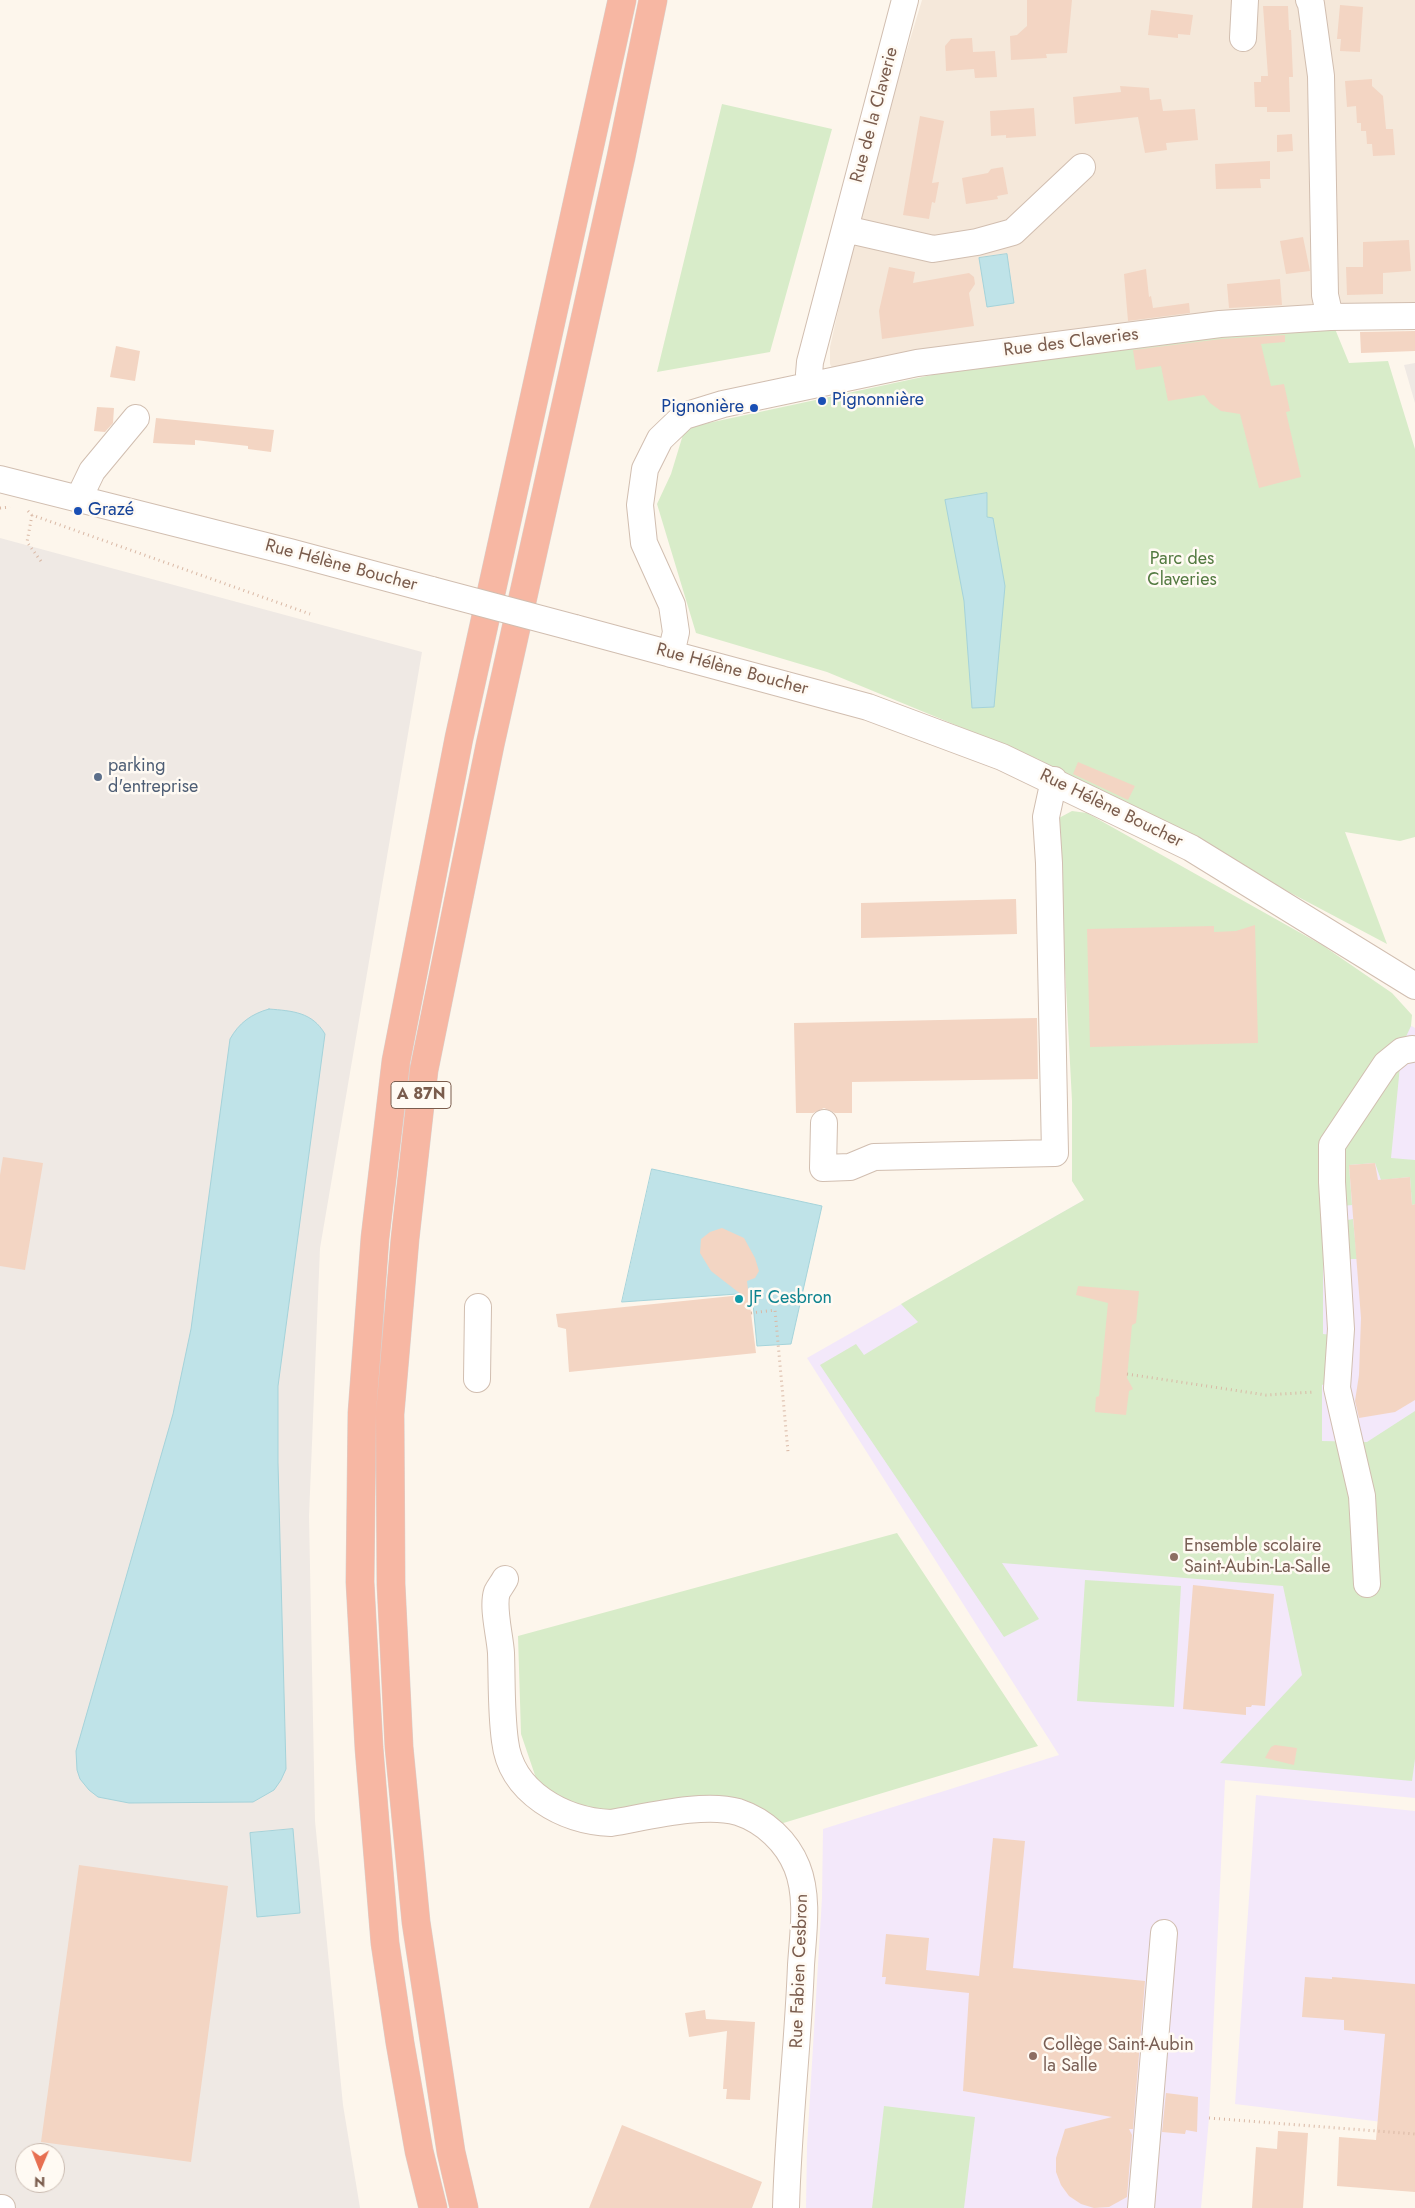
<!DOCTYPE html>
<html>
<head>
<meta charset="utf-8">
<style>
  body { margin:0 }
  #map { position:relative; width:1415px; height:2208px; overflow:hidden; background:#fdf6ec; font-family:Jost,sans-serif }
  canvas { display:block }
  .north { position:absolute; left:15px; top:2143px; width:50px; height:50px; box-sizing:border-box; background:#fffaf3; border:1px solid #cabbb1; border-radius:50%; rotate:181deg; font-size:14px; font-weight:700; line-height:20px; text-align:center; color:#7a5c4d }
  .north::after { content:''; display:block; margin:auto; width:18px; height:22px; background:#e76f51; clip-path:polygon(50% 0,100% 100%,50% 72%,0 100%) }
</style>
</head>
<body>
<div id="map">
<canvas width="1415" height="2208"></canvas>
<div class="north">N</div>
</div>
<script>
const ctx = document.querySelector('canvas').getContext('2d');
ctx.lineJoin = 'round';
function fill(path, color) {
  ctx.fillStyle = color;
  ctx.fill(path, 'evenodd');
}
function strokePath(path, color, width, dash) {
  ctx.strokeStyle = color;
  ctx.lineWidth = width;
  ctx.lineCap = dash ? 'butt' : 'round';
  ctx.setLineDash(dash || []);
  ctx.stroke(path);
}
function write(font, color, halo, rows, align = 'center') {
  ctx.font = font + ' Jost,sans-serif';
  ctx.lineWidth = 5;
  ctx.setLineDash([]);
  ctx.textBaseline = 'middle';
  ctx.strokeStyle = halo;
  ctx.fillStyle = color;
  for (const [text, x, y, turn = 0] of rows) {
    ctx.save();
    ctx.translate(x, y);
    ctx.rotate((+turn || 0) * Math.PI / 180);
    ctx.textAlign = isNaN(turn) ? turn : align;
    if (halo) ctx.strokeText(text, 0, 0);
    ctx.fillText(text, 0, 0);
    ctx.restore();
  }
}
fill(new Path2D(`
  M922,0H1415V304L1008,337L832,368L830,364V347L851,253L883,129Z`), '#f5e8da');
fill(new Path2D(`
  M1415,363V403L1404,365Z
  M0,538L422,652L320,1248L309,1516L315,1821L343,2105L360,2208H0ZM25,2153H55V2183H25Z`), '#efe9e4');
fill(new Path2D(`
  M1379,1008L1415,1028V1798L1225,1780L1209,2118L1201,2208H806L807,2146L822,1898L823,1829L1059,1755L807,1358L1084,1200Z
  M1256,1795L1415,1811V2126L1235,2104Z`), '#f3e8fa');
fill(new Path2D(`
  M722,104L832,129L770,352L657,372Z
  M1333,324L1349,363L1388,361L1415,449V837L1400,841L1345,832L1387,944L1038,759L827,672L696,633L657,504L671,474L685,428L969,367Z
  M1072,811L1087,813L1322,945L1392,993L1412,1015L1411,1026L1403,1043L1325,1142L1331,1259H1323V1334L1333,1335L1329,1382L1322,1385V1441L1367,1442L1415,1411V1759L1412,1781L1220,1763L1302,1675L1283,1586L1002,1563L1039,1619L1004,1637L820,1365L856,1344L864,1355L918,1322L901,1304L1084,1200L1072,1181V1101L1058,835L1059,818Z
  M1400,1066L1391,1158L1415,1160V1204L1412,1205L1410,1177L1381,1180L1375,1163L1349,1165L1352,1205L1342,1206L1337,1158Z
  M1353,1219L1357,1259H1345L1342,1221Z
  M897,1533L1038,1746L780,1824L606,1815L559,1800L539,1787L521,1734L518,1636Z
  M1085,1580L1181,1586L1174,1707L1077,1701Z
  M884,2106L975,2117L964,2208H872Z`), '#d8ecc9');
const water = new Path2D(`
  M1007,254L1014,303L987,307L979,258Z
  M987,493V517L993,518L1005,586L994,707L972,708L964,601L945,500Z
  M269,1009C293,1011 312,1012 325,1034L278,1386V1463L286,1769L281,1780L274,1790L253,1802L129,1803L98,1797L89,1790L80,1779L77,1770L76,1751L173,1414L191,1329L230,1039C239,1023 251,1014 269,1009Z
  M652,1169L822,1206L791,1344L757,1346L752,1293L622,1302Z
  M293,1829L300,1913L257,1917L250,1833Z`);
fill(water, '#bfe3e8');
strokePath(water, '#a5d3da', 1);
fill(new Path2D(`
  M1027,0H1072L1067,53L1046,54L1047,58L1011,60L1010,36L1017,35L1027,26Z
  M1340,5L1363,7L1360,52L1340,51L1341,39H1337Z
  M1263,6H1288L1289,30H1291L1293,77H1289L1290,112H1267V107H1255L1254,82H1261V76H1268Z
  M1151,10L1193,15L1190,35L1178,34V38L1148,35Z
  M972,38L973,52L995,51L997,77L975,78L974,69L946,71L945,46L951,39Z
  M1372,79V86L1383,96L1386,129H1393L1395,155L1373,156L1372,144H1367L1366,131H1361V123H1357L1356,106L1347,107L1345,81Z
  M1120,86L1149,88L1150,100L1161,99L1163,111L1195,109L1198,140L1166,143L1167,150L1145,153L1138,117L1075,124L1073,97L1121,92Z
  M1034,108L1036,136L1006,138V135L991,136L990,111Z
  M920,116L944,121L932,183L939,182L935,203L932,202L929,219L903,215Z
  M1292,134L1293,151L1277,152V135Z
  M1270,161V179H1260L1261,188L1216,189L1215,164Z
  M1003,167L1008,194L997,196L998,199L966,204L962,178L988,173L991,169Z
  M1303,237L1310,271L1286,274L1280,241Z
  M1409,240L1411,271L1383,273V294L1347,295L1346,267H1363V242Z
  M889,267L915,272L913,283L969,273L974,277L975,284L969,293L974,326L882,339L879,311Z
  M1146,269L1149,297L1151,296L1153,308L1189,303L1190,313L1128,321L1124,274Z
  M1280,279L1282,305L1229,308L1227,284Z
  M1415,331V351L1361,353L1360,332Z
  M1285,335V342L1261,344L1271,386L1284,384L1290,411L1286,412L1301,477L1259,488L1240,414L1221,411L1210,403L1204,395L1168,401L1161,366L1136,370L1133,350L1221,339Z
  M116,346L140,351L135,381L110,377Z
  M97,407L114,408L113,423L105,432L94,431Z
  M156,418L274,430L271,452L248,449V446L195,440V445L153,443Z
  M1078,762L1135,786L1128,800L1073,774Z
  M1016,899L1017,934L861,938V903Z
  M1255,925L1258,1043L1090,1047L1087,929L1214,926V932L1236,931Z
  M1037,1018L1038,1079L852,1082V1113H835L824,1108L813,1113H796L794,1023Z
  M3,1157L43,1163L25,1270L0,1266V1175Z
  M1375,1163L1378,1180L1410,1177L1412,1205L1415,1204V1400L1395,1412L1359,1418L1355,1401L1359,1375L1361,1318L1349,1165Z
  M722,1228L744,1238L755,1258L759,1271L755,1278L747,1281L756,1353L569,1372L566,1329L558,1327L556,1314L742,1295L711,1271L700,1253L701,1239L710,1232Z
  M1078,1286L1139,1291L1136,1323L1132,1325L1127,1378L1133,1389L1129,1391L1126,1415L1095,1412L1096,1397L1099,1396L1108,1303L1076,1295Z
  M1193,1585L1274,1594L1265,1706L1252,1705L1251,1707H1246V1715L1183,1709Z
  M1275,1745L1297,1748L1294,1765L1265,1758L1271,1747Z
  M993,1838L1025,1841L1013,1968L1145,1981L1133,2129H1129L1132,2135L1127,2197L1109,2207L1094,2208L1081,2204L1069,2196L1061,2185L1056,2172V2158L1065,2129L1112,2117L963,2091L969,1993L885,1984L886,1977H882L886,1934L929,1938L926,1970L979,1976Z
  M79,1865L228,1886L191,2162L41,2142Z
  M1305,1977L1332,1979V1977L1415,1984V2192L1337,2186L1339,2137L1376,2140L1385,2034L1344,2030V2020L1302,2017Z
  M705,2010L706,2019L755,2022L750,2100L726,2099L727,2089H723L727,2031L689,2037L685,2013Z
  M1166,2093L1198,2097L1197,2132L1186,2130L1185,2134L1162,2132Z
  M622,2125L762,2182L752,2208H589Z
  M1278,2131L1308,2133L1303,2208H1252L1256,2147L1277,2149Z`), '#f3d5c3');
const minor = new Path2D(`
  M1309,0L1311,4L1321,76L1325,295L1330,317
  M1243,38L1245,0
  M845,229L933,249L977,242L1013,232L1082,167
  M814,384L809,374L810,362L905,0
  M0,479L290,552L432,590
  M79,498L92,471L136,418
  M575,628L868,707L1002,757L1191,848L1415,986
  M671,654L676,632L672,605L644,543L640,505L645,469L660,439L684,416L723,404L917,363L1220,324L1330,317L1415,316
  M824,1123L823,1168L850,1167L874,1157L1055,1153L1049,863L1046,817L1054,780
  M477,1379L478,1307
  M505,1579C503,1583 499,1588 497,1592C492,1607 500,1636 501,1653C502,1682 501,1712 505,1741C511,1793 564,1821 611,1823C647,1817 704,1802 738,1812C765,1821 787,1842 797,1867C809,1897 803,1934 801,1965C798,2046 788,2127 786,2208
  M1367,1584L1362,1496L1337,1388L1341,1329L1332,1182V1145L1386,1064L1402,1051L1412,1049
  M0,2208H2
  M1141,2208L1164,1933`);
const highway = new Path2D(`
  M433,2208L419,2151L400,2043L385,1943L369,1748L360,1582L362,1413L375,1238L396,1061L459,738L622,0
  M464,2208L451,2152L416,1922L399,1747L391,1584L390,1414L405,1239L424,1070L490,745L621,157L653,0`);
strokePath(minor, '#d1beb0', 28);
strokePath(highway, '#dad1cd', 29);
strokePath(new Path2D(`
  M0,508L10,507
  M28,511L32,515L310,614
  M32,515L27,542L43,564
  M751,1313L775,1310L788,1452
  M1127,1374L1266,1395L1314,1392
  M1209,2118L1415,2134`), '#d9b8a5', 3, [1, 4]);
strokePath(minor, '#fff', 26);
strokePath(highway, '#f7b7a3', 28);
const minorBridge = new Path2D(`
  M432,590L575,628`);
strokePath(minorBridge, '#d1beb0', 28, []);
strokePath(minorBridge, '#fff', 26);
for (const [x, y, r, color] of [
  [822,401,5,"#1a4fb4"],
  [754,408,5,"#1a4fb4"],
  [78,511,5,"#1a4fb4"],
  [98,777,5,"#5c6f8a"],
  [739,1299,5,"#0f9aa8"],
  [1174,1557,5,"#8d6e63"],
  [1033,2056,5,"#8d6e63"]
]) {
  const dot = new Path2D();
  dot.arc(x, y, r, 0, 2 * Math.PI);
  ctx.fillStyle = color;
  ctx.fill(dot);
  strokePath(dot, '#fffaf3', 2);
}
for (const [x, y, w] of [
  [421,1095,60]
]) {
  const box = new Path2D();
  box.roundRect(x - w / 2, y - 13.5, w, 27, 4);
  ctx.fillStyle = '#fffaf3';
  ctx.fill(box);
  strokePath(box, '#7a5c4d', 1);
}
write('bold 16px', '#7a5c4d', null, [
  ["A 87N",421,1095]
]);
write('18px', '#7a5c4d', '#fffaf3', [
  ["Rue de la Claverie",875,115,-75],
  ["Rue des Claveries",1071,343,-7],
  ["Rue Hélène Boucher",341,566,15],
  ["Rue Hélène Boucher",732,670,15],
  ["Rue Hélène Boucher",1111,809,26],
  ["Rue Fabien Cesbron",800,1971,-88]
]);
write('18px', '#164399', '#fffaf3', [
  ["Pignonnière",832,401],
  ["Pignonière",744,408,"right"],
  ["Grazé",88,511]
], 'left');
write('18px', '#537a41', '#fffaf3', [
  ["Parc des",1182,560],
  ["Claveries",1182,581]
]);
write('18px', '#4e5e75', '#fffaf3', [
  ["parking",108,767],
  ["d'entreprise",108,788]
], 'left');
write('18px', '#0d838f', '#fffaf3', [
  ["JF Cesbron",749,1299]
], 'left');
write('18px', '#785e54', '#fffaf3', [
  ["Ensemble scolaire",1184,1547],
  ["Saint-Aubin-La-Salle",1184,1568],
  ["Collège Saint-Aubin",1043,2046],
  ["la Salle",1043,2067]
], 'left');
</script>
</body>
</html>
